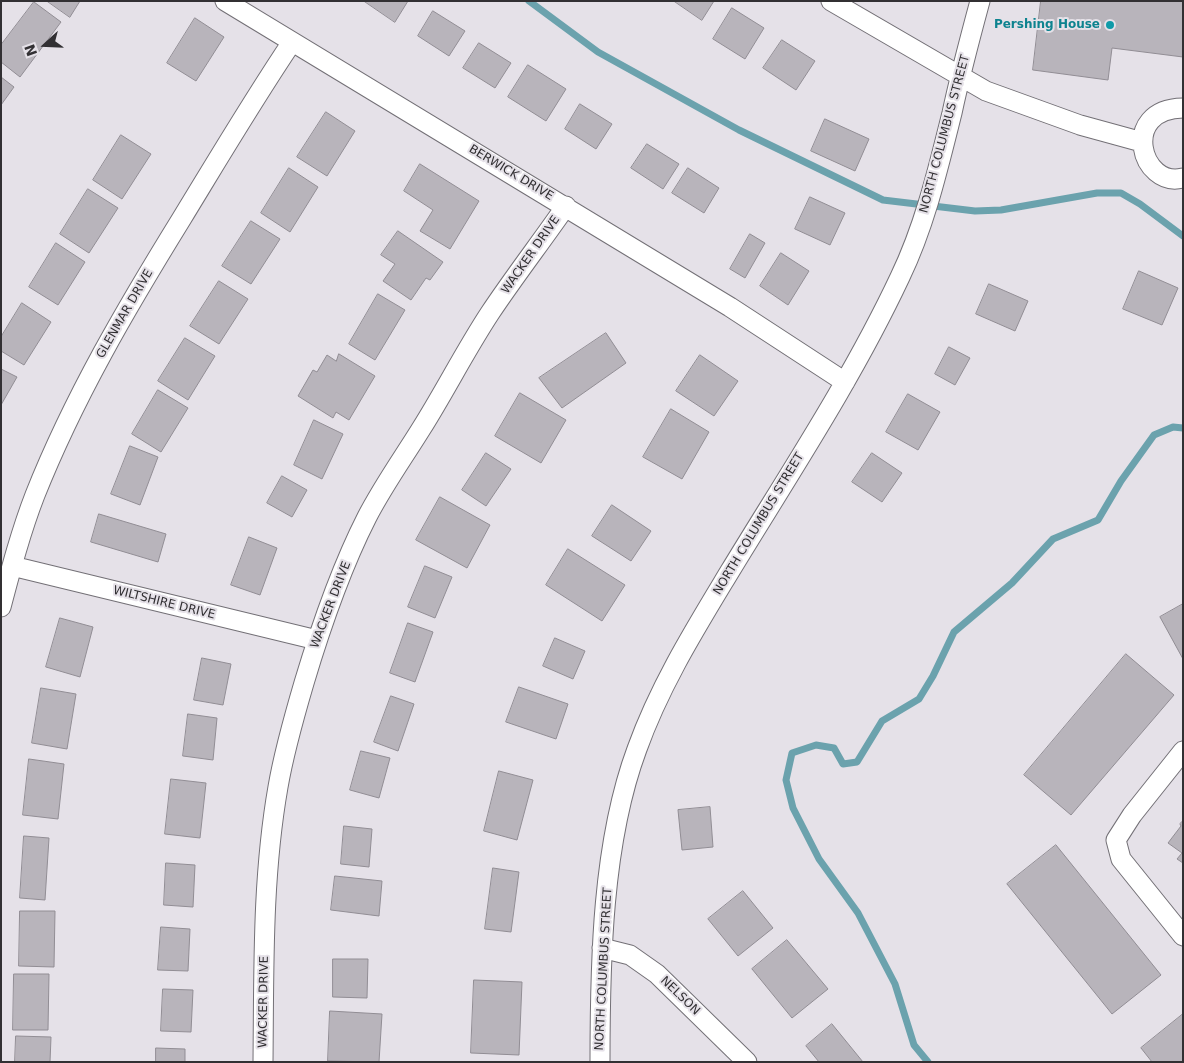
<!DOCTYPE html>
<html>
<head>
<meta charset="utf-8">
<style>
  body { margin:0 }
  #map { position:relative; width:1184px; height:1063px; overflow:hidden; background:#e5e1e8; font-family:"DejaVu Sans",sans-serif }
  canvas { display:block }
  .frame { position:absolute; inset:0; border:2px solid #323033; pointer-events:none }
  .north { position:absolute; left:20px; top:20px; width:50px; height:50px; -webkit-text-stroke:4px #e5e1e8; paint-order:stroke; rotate:250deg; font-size:14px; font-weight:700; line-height:20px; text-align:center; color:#323033 }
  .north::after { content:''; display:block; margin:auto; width:18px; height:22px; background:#323033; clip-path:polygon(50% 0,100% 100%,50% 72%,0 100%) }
</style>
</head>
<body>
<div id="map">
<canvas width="1184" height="1063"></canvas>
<div class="frame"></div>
<div class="north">N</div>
</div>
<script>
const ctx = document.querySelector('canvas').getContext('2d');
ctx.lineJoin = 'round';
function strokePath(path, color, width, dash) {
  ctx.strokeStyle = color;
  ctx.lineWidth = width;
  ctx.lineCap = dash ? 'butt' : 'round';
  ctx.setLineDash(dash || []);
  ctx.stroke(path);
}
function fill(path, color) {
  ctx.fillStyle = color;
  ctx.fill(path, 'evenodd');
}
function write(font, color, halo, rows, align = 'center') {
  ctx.font = font + ' "DejaVu Sans",sans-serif';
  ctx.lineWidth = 4;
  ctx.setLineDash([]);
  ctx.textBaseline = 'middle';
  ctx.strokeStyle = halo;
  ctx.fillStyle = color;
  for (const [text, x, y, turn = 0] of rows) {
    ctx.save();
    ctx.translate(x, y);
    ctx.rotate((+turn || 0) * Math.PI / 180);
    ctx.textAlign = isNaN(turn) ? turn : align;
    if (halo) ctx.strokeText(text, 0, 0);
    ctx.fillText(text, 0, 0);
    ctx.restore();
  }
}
strokePath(new Path2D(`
  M529,1L598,52L739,130L883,200L975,211L1001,210L1097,193H1121L1140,204L1183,236
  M928,1062L914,1045L895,984L858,913L819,859L793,808L786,780L792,753L816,745L834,748L843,764L857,762L882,721L919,699L933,676L954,632L1012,583L1053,539L1098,520L1121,481L1154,435L1173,427L1183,428`), '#6ba2ad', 7);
const building = new Path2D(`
  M47,1H80L70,17Z
  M364,1H408L395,22Z
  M674,1H714L702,20Z
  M1041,1H1183V57L1112,48L1108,80L1033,70Z
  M34,2L61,22L20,77L1,62V45Z
  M732,8L764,28L745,59L713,39Z
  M433,11L465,31L449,56L418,36Z
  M195,18L224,37L196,81L167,63Z
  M782,40L815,61L796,90L763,68Z
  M479,43L511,63L495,88L463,68Z
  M528,65L566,89L546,121L508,97Z
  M1,77L14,87L1,105Z
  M580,104L612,124L596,149L565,129Z
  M326,112L355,131L327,176L297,157Z
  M825,119L869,139L855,171L811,151Z
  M121,135L151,154L122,199L93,180Z
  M647,144L679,164L663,189L631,168Z
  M420,164L479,201L450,249L420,231L433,210L404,191Z
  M289,168L318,187L290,232L261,213Z
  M688,168L719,188L704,213L672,193Z
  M88,189L118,208L89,253L60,234Z
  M810,197L845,213L830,245L795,229Z
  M251,221L280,239L251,284L222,266Z
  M398,231L443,262L430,280L426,278L411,300L383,281L395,264L381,255Z
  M750,234L765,243L745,278L730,269Z
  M56,243L85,262L58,305L29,287Z
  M781,253L809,271L788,305L760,286Z
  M1139,271L1178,288L1162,325L1123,309Z
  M219,281L248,299L219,344L190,326Z
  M989,284L1028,301L1015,331L976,314Z
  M378,294L405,310L375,360L349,344Z
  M22,303L51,322L24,365L1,351V337Z
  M606,333L626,363L562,408L539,378Z
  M185,338L215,356L188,400L158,381Z
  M949,347L970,358L955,385L935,374Z
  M339,354L375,376L349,420L336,412L333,418L298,396L313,370L317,372L327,355L336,361Z
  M700,355L738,381L714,416L676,391Z
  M1,369L17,377L1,405Z
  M158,390L188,408L161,452L132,434Z
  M520,393L566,420L541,463L495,436Z
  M908,394L940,412L918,450L886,432Z
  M671,409L709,432L682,479L643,457Z
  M314,420L343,434L322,479L294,465Z
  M130,446L158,457L140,505L111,494Z
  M486,453L511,469L486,506L462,490Z
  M872,453L902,473L882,502L852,482Z
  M282,476L307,490L292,517L267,503Z
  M440,497L490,525L467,568L416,540Z
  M612,505L651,531L631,561L592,536Z
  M99,514L166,534L158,562L91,542Z
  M249,537L277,548L260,595L231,585Z
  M568,549L625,585L602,621L546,585Z
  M425,566L452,577L435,618L408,607Z
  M1183,604V659L1160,617Z
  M60,618L93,627L80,677L46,667Z
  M408,623L433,632L415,682L390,673Z
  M555,638L585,651L573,679L543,666Z
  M1126,654L1174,695L1071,815L1024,775Z
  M202,658L231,664L223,705L194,700Z
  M519,687L568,704L556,739L506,722Z
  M41,688L76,694L67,749L32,743Z
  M391,696L414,704L398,751L374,742Z
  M188,714L217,718L213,760L183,756Z
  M361,751L390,758L379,798L350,790Z
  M29,759L64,764L58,819L23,815Z
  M499,771L533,780L517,840L484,831Z
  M171,779L206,783L200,838L165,834Z
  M710,807L713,847L682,850L678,810Z
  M1183,821V863L1177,859L1182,853L1168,843L1181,826L1180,824Z
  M344,826L372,829L369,867L341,864Z
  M24,836L49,838L45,900L20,898Z
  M1056,845L1161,975L1112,1014L1007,884Z
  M166,863L195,865L193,907L164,905Z
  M493,868L519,872L511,932L485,929Z
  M335,876L382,881L379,916L331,910Z
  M743,891L773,928L738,956L708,919Z
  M20,911H55L54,967L19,966Z
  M161,927L190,929L188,971L158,970Z
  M787,940L828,989L792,1018L752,969Z
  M333,959H368L367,998L333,997Z
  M14,974H49L48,1030H13Z
  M474,980L522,982L519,1055L471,1053Z
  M163,989L193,990L191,1032L161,1031Z
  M330,1011L382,1014L379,1062L328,1061Z
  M1183,1014V1062H1152L1141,1048Z
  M832,1024L863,1062H819L806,1046Z
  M16,1036L51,1037L50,1062H15Z
  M156,1048L185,1049V1062H156Z`);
fill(building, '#b8b4bb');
strokePath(building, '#918d94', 1);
const minor = new Path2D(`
  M225,1L730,307L845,382
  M831,1L986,91L1080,125L1142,142
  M1183,108C1119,109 1141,189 1183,178
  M12,566L317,640
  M1,607C11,569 21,531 35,495C74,397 127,307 182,218C218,159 253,100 292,42
  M1183,751L1132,815L1116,840L1121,859L1183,936
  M602,948L630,955L657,974L747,1062
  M263,1062C264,970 262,878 278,787C284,752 294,717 304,683C321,626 340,570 367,517C383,486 403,458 421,429C445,391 465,351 490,313C514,277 541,242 566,206
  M600,1062C600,962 602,843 637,749C660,685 695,629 730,571C789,474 852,379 900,277C925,225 938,169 952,113C960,75 970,38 980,1`);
strokePath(minor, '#737076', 21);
strokePath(minor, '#fff', 19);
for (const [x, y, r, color] of [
  [1110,25,5,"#0f9aa8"]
]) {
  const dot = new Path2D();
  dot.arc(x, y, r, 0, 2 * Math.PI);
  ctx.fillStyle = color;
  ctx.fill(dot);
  strokePath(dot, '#e5e1e8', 2);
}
write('bold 12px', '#0d838f', '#e5e1e8', [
  ["Pershing House",1100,25]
], 'right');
write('12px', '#323033', '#e5e1e8', [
  ["NORTH COLUMBUS STREET",945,134,-75],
  ["BERWICK DRIVE",511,173,31],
  ["WACKER DRIVE",531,255,-55],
  ["GLENMAR DRIVE",125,314,-60],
  ["NORTH COLUMBUS STREET",759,524,-59],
  ["WILTSHIRE DRIVE",164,603,14],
  ["WACKER DRIVE",331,605,-69],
  ["NORTH COLUMBUS STREET",604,969,-87],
  ["NELSON",680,996,44],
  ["WACKER DRIVE",264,1002,-89]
]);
</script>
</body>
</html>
